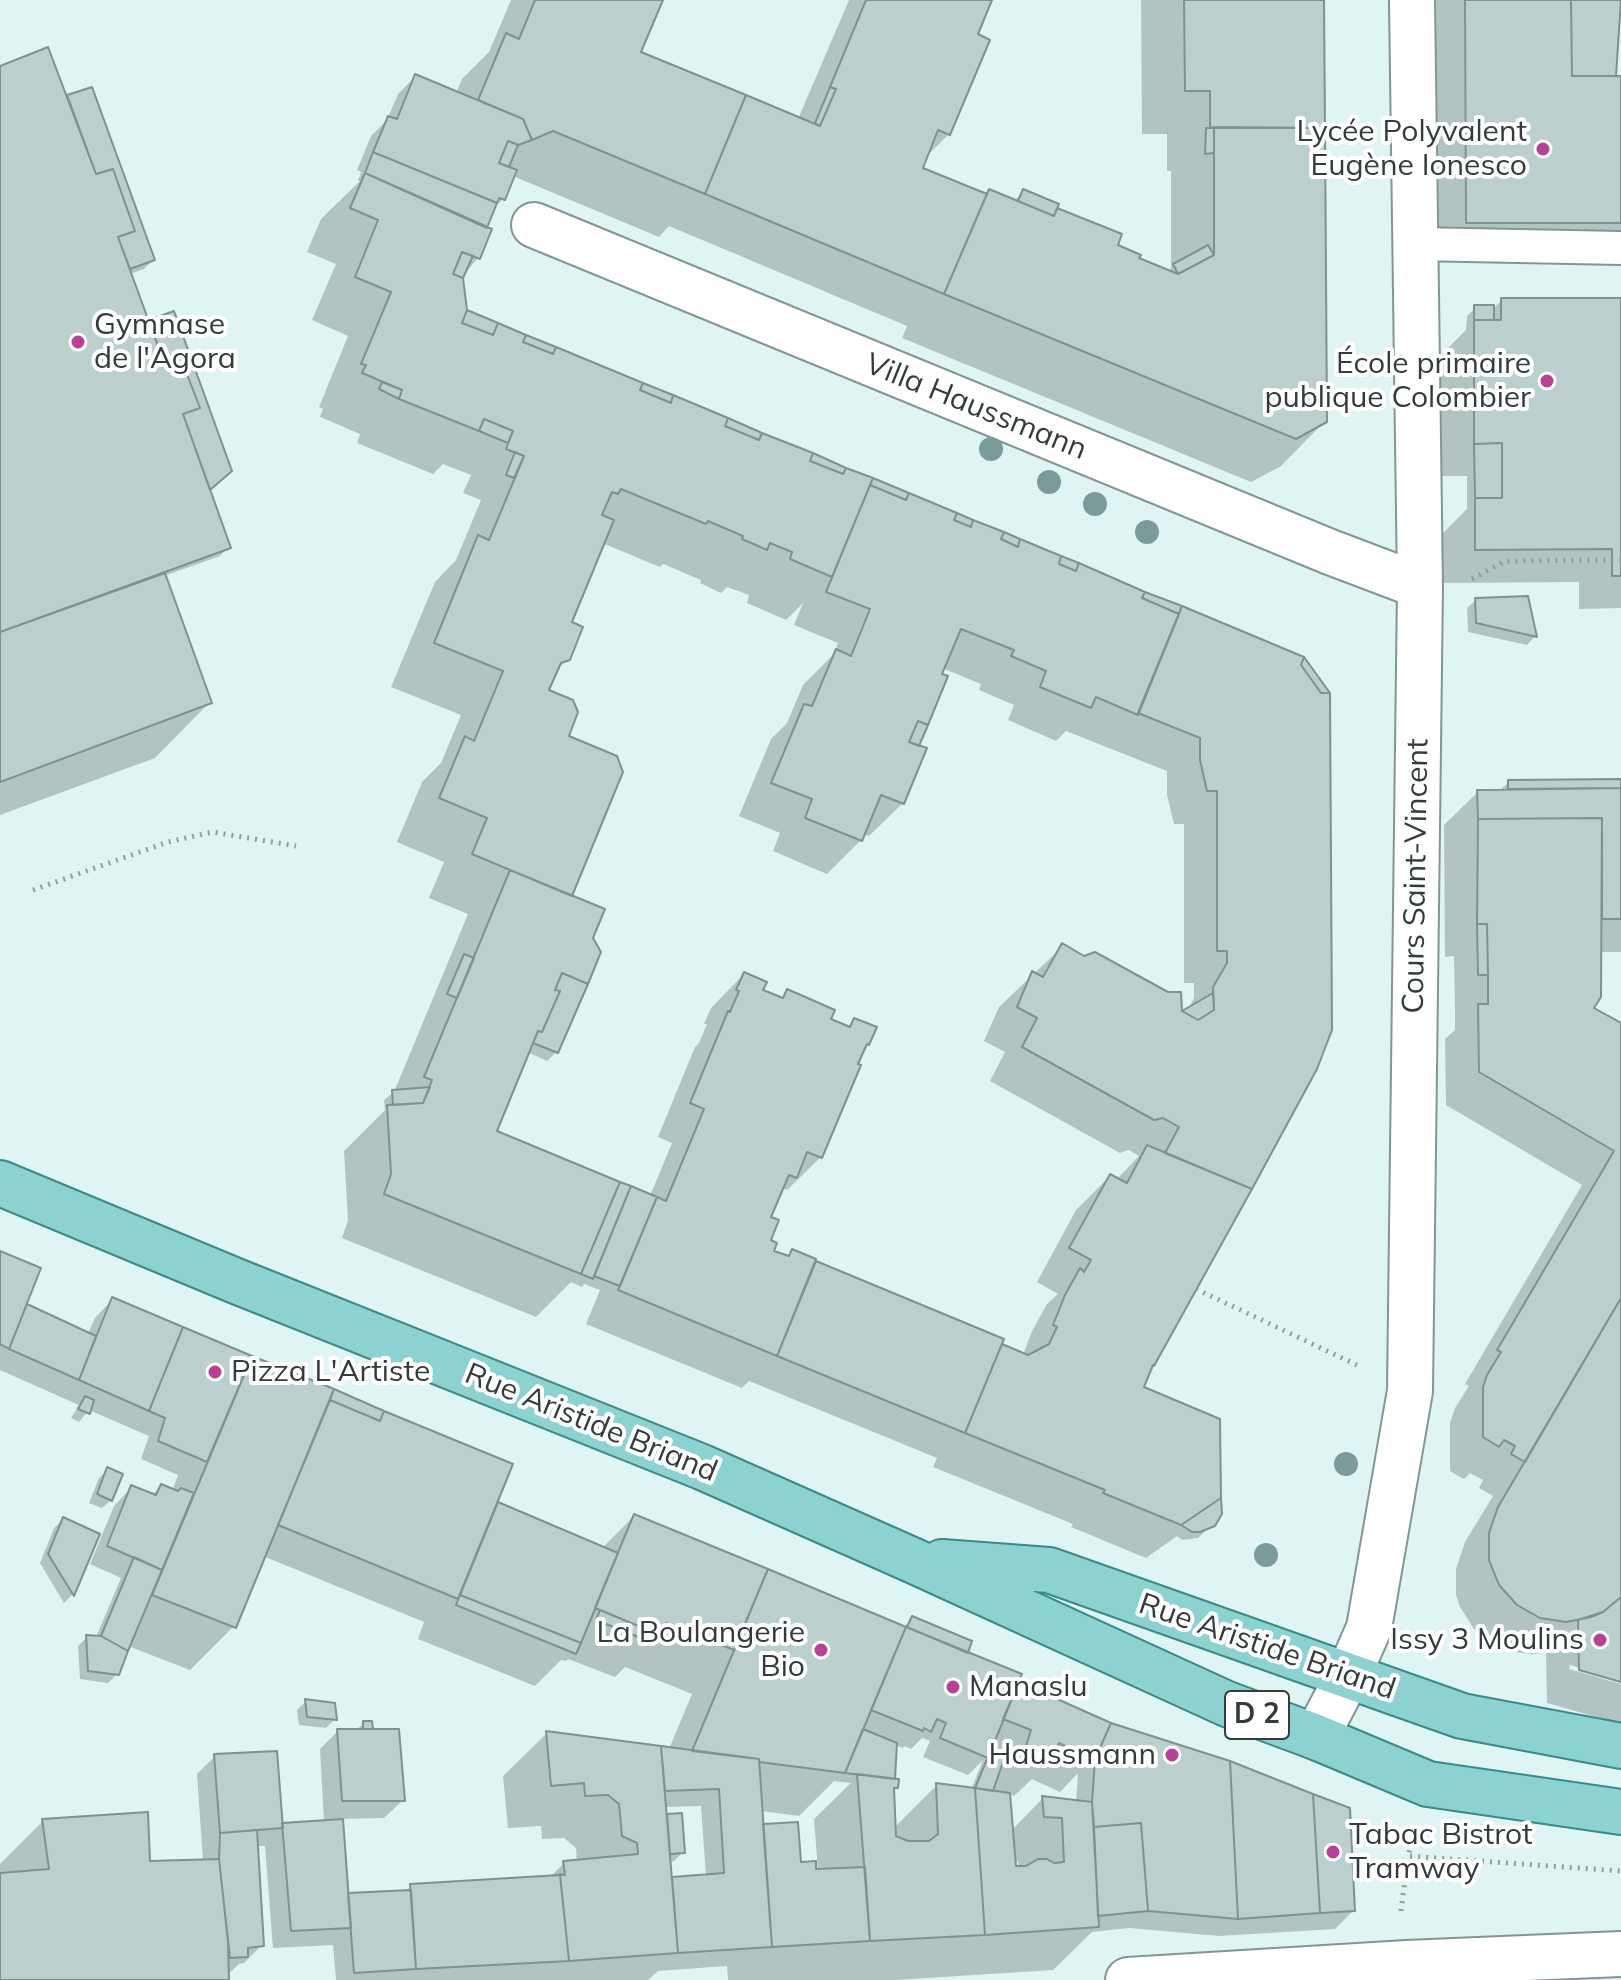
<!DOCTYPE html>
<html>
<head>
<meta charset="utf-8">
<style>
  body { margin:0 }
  canvas { display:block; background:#dff5f3 }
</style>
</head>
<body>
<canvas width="1621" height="1980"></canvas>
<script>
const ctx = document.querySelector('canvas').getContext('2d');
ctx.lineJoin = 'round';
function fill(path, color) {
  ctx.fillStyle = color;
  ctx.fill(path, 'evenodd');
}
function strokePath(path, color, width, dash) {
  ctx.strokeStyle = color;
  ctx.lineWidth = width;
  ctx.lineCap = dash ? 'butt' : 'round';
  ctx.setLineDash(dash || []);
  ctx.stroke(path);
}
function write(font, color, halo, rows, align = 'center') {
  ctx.font = font + ' Mulish,sans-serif';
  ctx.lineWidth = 8;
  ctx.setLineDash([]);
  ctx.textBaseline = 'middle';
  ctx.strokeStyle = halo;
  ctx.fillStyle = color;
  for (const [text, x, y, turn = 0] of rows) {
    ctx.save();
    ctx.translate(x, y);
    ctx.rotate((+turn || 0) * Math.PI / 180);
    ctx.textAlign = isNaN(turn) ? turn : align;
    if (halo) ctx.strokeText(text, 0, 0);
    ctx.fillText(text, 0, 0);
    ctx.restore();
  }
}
fill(new Path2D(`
  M511,0H660L638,53L798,119L849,0H990L975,35L949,134L925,158L920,169L985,196L989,191L1014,201L1024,191L1137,259L1168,272L1171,269V171H1167V134H1142L1141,0H1322L1325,421L1281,466L1251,482L902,338L907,326L669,226L659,237L513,176L503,199L492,210L484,228L490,230L478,258L462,277L464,310L1303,658L1153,1365L1141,1388L1216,1521L1198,1538L1182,1540L1177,1536L1146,1558L1071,1527L1073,1524L933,1467L937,1458L749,1381L742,1388L586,1324L600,1290L584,1284L582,1287L571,1282L536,1317L342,1238L348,1220L344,1151L385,1110L384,1100L394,1092L468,914L429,898L444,862L397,842L422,782L441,763L461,715L391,687L435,582L456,560L481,500L463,493L471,475L443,464L433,474L357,443L360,434L320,417L323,409L319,407L348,336L312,320L336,264L307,252L321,219L360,181H358L361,172L357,170L371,136L387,120L398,94L416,76L456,93L462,79L489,52ZM602,543L660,567L663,564L701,580L700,583L721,593L727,587L749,595L747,603L786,620L803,603L794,625L838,643L834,654L803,685L787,723L771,739L739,816L780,833L773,851L827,874L861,840L863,834L869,836L903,803L917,747L942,668L981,684L979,690L1014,705L1008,720L1056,741L1066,731L1167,771V795L1174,824H1184V983H1194V998L1188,1009L1180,1014L1063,946L999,1007L984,1041L1005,1052L990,1081L1120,1153L1129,1150L1139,1156L1116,1180L1110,1176L1076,1210L1037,1282L1058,1294L1047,1304L1032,1331L1023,1355L816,1264L810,1270L792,1251L786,1257L772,1252L768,1241L769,1218L783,1189L787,1190L821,1157L863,1049L867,1044L854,1020L847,1028L828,1020L787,992L780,999L760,991L744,974L711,1008L704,1024H707L699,1043L695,1047L658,1137L672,1143L650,1196L494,1132L527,1052L547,1061L556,1052L591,938L569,897L566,737L546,691L554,672L568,659L569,623Z
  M1432,0H1619L1613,78H1621V255L1433,256Z
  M0,68L66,98L91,89L153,260L144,269L130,274L148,323L173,314L208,491L228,547L220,556L164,576L210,702L155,758L0,815Z
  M1502,300H1621V608L1579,609V582L1443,583L1442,534L1467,509V476H1441V355L1466,330L1467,316L1475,308L1495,307Z
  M1476,600L1535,636L1527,645L1468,632L1467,608Z
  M1621,781V952H1600L1592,1008L1621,1026V1680L1570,1665L1569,1669L1621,1684V1724L1547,1703L1546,1653L1532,1654L1506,1651L1494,1645L1474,1629L1460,1607L1456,1595V1569L1465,1542L1493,1496L1479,1488L1483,1480L1470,1473L1464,1479L1450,1471V1423L1455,1408L1469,1386L1465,1384L1582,1185L1446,1105L1445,1039L1455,1030V1010L1454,956L1445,957L1444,825L1478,792L1499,791L1509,782Z
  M0,1253L24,1305L88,1334L95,1318L113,1299L334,1391L492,1511L499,1504L602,1548L634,1516L903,1628L912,1618L966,1653L1013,1690L1019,1684L1353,1911L1335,1929L1219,1936L1129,1928L1092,1932L1053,1970L895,1980H728L727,1966L658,1971L648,1980H336L333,1945L273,1948L265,1846H256L262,1945L244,1963L239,1964L227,1975V1980H0V1864L43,1821L149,1863L203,1861L197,1774L215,1756L280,1825L324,1822L320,1749L338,1731H355L364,1723L371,1728L403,1800L384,1818L341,1819L346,1895L404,1892L411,1886L549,1878L564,1863L577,1862L576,1848L564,1838L542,1839L541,1826L508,1828L503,1776L547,1733L659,1751L662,1749H669L692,1694L625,1667L615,1677L568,1659L566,1661L561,1660L535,1686L418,1639L424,1622L263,1556L234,1626L190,1670L128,1646L117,1674L108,1683L80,1679L78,1646L87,1637H96L121,1578L90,1564L114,1506L132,1487L152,1495L161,1486L172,1491L178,1475L141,1459L149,1436L89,1410L79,1422L71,1418L79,1405L0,1370ZM922,1738L930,1741L923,1757L968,1775L983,1760L971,1790L937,1785L893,1829L892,1792L896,1787L893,1780L895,1745L903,1748L905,1746L911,1749ZM1078,1773L1076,1802L1043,1798L1011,1831L1008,1794L1014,1796L1032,1779L1060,1792ZM834,1781L851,1783L814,1819L818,1871L814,1872L799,1864L762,1828L761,1811L799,1816ZM701,1806L706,1876L670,1879L669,1862L674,1861L683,1852L680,1815L665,1816L664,1807ZM1013,1861H1018L1019,1868H1014Z
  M107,1470L111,1500L102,1508L89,1503L99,1478Z
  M63,1520L97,1535L72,1595L64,1603L40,1563L54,1528Z
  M306,1701L335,1719L326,1728L299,1725L297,1710Z`), '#0003');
const building = new Path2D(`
  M535,0H663L641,52L746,95L705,194L553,131L532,140L523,119L478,100L506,33L519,39Z
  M866,0H992L978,34L990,40L950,135L938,130L923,168L987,194L944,294L705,194L746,95L820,126L836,89L830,87Z
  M1184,0H1324L1325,128L1210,127V91H1185Z
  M1465,0H1571L1572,76H1621V223H1466Z
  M1571,0H1621L1616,76H1572Z
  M48,47L96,174L113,169L135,231L118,237L167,371L183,364L200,408L183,414L231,548L0,632V66Z
  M415,74L523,119L532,140L518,145L508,141L499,163L517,170L505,200L499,198L497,203L373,152L388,116L397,119Z
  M92,87L155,260L130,269L118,237L135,231L113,169L96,174L67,95Z
  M830,87L836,89L820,126L815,123Z
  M1206,128H1214V153L1205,154Z
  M1214,128H1325L1327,422L1296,439L944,294L989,189L1054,216L1057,208L1122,234L1118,245L1141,255L1139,258L1178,274L1214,255Z
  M508,141L518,145L509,167L499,163Z
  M373,152L497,203L487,228L365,173Z
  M365,173L492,229L480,259L462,252L453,274L463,278L467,310L462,323L493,335L498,323L526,335L523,342L553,354L556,347L643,383L640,390L671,403L673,395L728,418L725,426L759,440L762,433L813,453L810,461L843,474L846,468L873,478L832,577L790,559L792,552L770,543L767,550L742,539L743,536L708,521L706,524L621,489L618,494L612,492L602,515L614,520L572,622L583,627L570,660L561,663L549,690L573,700L578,712L569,736L617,756L623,772L572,896L472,854L487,818L439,798L465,736L474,741L503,671L434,643L478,535L489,540L524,456L506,449L513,431L484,419L479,431L399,399L402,390L362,373L366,365L361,364L391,292L355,277L378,220L350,208Z
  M1023,189L1059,204L1054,216L1018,201Z
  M1208,245L1214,255L1178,274L1173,264Z
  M462,252L473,256L463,278L453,274Z
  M1501,298H1621V576H1612V549L1475,550V498H1502V443L1474,444V320H1501Z
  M1474,305H1494V320H1474Z
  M467,310L498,323L493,335L462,323Z
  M174,311L232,471L210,490L183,414L200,408L183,364L167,371L149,320Z
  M526,335L556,347L553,354L523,342Z
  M382,382L402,390L399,399L379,389Z
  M643,383L673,395L671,403L640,390Z
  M728,418L762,433L759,440L725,426Z
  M484,419L513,431L508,443L479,431Z
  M1502,443V498H1475L1474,444Z
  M515,452L524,456L514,478L506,475Z
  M813,453L846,468L843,474L810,461Z
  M873,478L909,493L906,500L870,485Z
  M870,485L906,500L909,493L957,513L954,520L971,527L973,520L1004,532L1001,539L1018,547L1020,539L1061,556L1059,564L1076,571L1079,563L1145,592L1142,598L1179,614L1138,715L1096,697L1091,708L1040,687L1046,671L1011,656L1014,650L961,629L942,674L948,676L928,725L918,721L909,742L927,748L904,804L881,795L862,841L805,818L812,799L771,783L804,704L812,706L836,649L851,656L870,609L826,592Z
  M957,513L973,520L971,527L954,520Z
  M1004,532L1020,539L1018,547L1001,539Z
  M1061,556L1079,563L1076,571L1059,564Z
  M165,573L212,703L0,782V632Z
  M1145,592L1182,606L1179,614L1142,598Z
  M1528,596L1537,637L1476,623L1475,598Z
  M1182,606L1304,657L1301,665L1321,693H1330L1332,1030L1317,1069L1252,1189L1165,1153L1179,1127L1163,1118L1154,1120L1022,1047L1037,1018L1017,1007L1032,971L1043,977L1062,943L1084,956L1095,952L1168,992H1181L1182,1011L1198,1020L1214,1010L1213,987L1227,963V951H1217V791H1207L1200,760V738L1138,713Z
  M1304,657L1330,693H1321L1301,665Z
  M918,721L928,725L919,746L909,742Z
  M1621,779V788L1508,789V780Z
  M1621,788V919H1602V818L1478,819L1477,790Z
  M1602,818L1601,997L1594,1008L1621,1023V1298L1525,1462L1511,1454L1515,1446L1504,1440L1499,1447L1483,1437V1387L1487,1375L1501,1352L1497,1350L1614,1151L1479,1072L1478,1004H1488V975L1487,924H1477L1478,819Z
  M510,870L605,909L593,938L601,952L588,984L562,973L555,990L560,991L542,1032L538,1031L497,1131L620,1182L581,1274L384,1194L391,1174L387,1105L423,1103L432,1080L424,1077Z
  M1477,924H1487L1488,975H1478Z
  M464,954L474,958L457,998L447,994Z
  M744,972L767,982L763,990L783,998L787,989L835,1010L831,1019L850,1027L854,1018L877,1027L869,1045L867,1044L858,1064L861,1065L822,1158L807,1152L797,1178L789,1175L771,1217L779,1220L771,1240L777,1243L774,1251L789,1256L792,1249L816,1259L777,1356L618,1290L657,1197L666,1201L704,1109L690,1103L728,1011L730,1012L739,991L736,990Z
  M562,973L588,984L558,1053L533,1043L538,1031L542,1032L560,991L555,990Z
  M1213,993L1214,1010L1198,1020L1182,1011Z
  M430,1087L423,1103L393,1105L392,1090Z
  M1147,1145L1252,1189L1154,1366L1153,1365L1144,1387L1220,1419L1221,1498L1181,1525L1103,1493L1105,1490L965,1433L1002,1344L1028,1355L1049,1344L1057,1327L1053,1325L1065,1295L1080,1268L1084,1272L1091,1260L1069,1248L1110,1174L1127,1183Z
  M620,1182L631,1186L593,1279L581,1274Z
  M631,1186L657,1197L620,1286L594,1276Z
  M0,1251L41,1268L9,1349L0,1344Z
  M816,1261L1004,1339L965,1433L777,1356Z
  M112,1297L183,1327L149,1411L79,1380Z
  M1621,1298V1597L1603,1612L1591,1617L1566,1622L1540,1618L1517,1605L1499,1585L1489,1560V1533L1498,1507Z
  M27,1304L96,1336L79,1380L9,1349Z
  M183,1327L252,1356L207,1462L158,1441L165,1418L149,1411Z
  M252,1356L334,1389L236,1628L152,1595Z
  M334,1389L384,1411L380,1421L330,1400Z
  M85,1396L94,1400L90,1414L78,1409Z
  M330,1400L380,1421L384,1411L513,1464L458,1599L278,1525Z
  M107,1467L123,1474L112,1501L97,1494Z
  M161,1484L178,1491L181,1488L194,1493L162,1570L107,1546L131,1485L156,1495Z
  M1221,1498L1222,1514L1215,1526L1200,1532H1192L1181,1525Z
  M498,1502L618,1553L581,1643L460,1595Z
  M634,1514L768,1569L734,1650L666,1623L660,1635L595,1608Z
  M63,1517L100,1534L74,1596L48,1554Z
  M134,1557L162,1570L128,1651L101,1636Z
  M768,1569L906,1627L845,1773L759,1762V1759L692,1751Z
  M460,1595L581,1643L576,1654L456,1605Z
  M1621,1597V1682L1579,1670L1578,1620L1603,1612Z
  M600,1610L660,1635L656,1644L596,1620Z
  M912,1616L972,1641L968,1653L907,1627Z
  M906,1627L1022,1674L988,1758L940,1738L946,1723L937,1719L931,1732L924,1728L923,1731L871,1710Z
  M86,1635L101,1636L128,1651L119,1675L88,1671Z
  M1019,1682L1111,1723L1095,1759L1059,1743L1050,1764L1023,1755L1031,1730L1003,1719Z
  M305,1699L335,1703L337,1720L307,1717Z
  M363,1721H372L373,1729H363Z
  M1111,1723L1230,1761L1238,1919L1148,1911L1141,1823L1094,1827L1092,1802L1095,1759Z
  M337,1729H399L405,1801H342Z
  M863,1729L897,1743L895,1779L845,1773Z
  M546,1731L661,1746L678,1953L569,1961L560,1874L565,1875L563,1861L638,1854L637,1843L622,1836L619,1804L608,1795L585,1796L584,1783L551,1786Z
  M661,1746L759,1759L772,1947L678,1953L672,1877L724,1873L719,1789L665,1791Z
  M277,1751L283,1828L220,1833L214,1754Z
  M990,1752L1004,1759L993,1791L975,1788Z
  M1230,1761L1313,1794L1320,1913L1238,1919Z
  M857,1774L899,1779L898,1788H894L896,1836L908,1841H929L938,1834L936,1783L975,1788L985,1935L870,1941Z
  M975,1788L1010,1793L1016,1866H1026L1038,1859H1047L1054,1863L1064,1862L1062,1818L1044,1817L1042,1796L1092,1802L1099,1927L985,1935Z
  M1313,1794L1350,1808L1355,1911L1320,1913Z
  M148,1812L150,1861L219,1859L228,1942L229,1980H0V1873L49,1869L42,1819Z
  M682,1813L685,1853L670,1854L667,1814Z
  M343,1819L351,1928L291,1931L282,1823Z
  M798,1822L801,1862L816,1861V1869L865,1867L870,1941L772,1947L763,1824Z
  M1141,1823L1148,1911L1098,1916L1094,1827Z
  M257,1830L264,1946L248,1948V1957L230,1958L219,1859L220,1833Z
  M560,1875L569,1961L416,1969L410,1884Z
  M411,1890L416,1969L354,1973L348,1893Z`);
fill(building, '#bacfce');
strokePath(building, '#7e9290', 2);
const service = new Path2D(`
  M1415,244L1621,248`);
const pedestrian = new Path2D(`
  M534,225L1330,552L1420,586`);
const minor = new Path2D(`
  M1316,1737L1348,1676L1369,1628L1410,1391L1420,586L1412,0`);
const tertiary = new Path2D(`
  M1128,1980L1407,1963L1621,1954`);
const primary = new Path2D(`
  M0,1183L236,1281L702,1467L912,1560L1227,1704L1316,1737L1428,1784L1621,1812
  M942,1562L1049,1570L1462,1716L1621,1746`);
strokePath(service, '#829695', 36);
strokePath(pedestrian, '#829695', 48);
strokePath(minor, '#829695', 48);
strokePath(tertiary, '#829695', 48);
strokePath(primary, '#3a8a87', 48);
strokePath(new Path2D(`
  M1472,579L1505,561L1621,560
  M33,890L168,842L213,832L296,846
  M1196,1289L1359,1366
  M1414,1835L1408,1856L1621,1871
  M1401,1911L1408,1856`), '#8f9f9e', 5, [2, 6]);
strokePath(service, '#fff', 32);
strokePath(pedestrian, '#fff', 44);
strokePath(minor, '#fff', 44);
strokePath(tertiary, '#fff', 44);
strokePath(primary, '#8bd2d0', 44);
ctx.fillStyle = '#799c9a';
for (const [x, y] of [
  [991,449],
  [1049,482],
  [1095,504],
  [1147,532],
  [1346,1464],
  [1266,1555]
]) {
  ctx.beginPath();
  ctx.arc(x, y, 12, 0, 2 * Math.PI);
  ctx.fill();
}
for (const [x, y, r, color] of [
  [1543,149,8,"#b84095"],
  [78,342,8,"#b84095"],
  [1547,381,8,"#b84095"],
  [215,1372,8,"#b84095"],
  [1600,1640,8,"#b84095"],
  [821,1650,8,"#b84095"],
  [953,1687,8,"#b84095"],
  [1172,1755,8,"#b84095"],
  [1333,1852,8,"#b84095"]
]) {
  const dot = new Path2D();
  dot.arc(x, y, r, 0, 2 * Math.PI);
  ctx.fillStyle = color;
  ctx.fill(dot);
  strokePath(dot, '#fff', 3);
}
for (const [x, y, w] of [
  [1257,1715,64]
]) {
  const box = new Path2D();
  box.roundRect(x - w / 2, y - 24, w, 48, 6);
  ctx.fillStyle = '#fff';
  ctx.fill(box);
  strokePath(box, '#333c3b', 2);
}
write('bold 28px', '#333c3b', null, [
  ["D 2",1257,1715]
]);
write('30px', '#333c3b', '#fff', [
  ["Lycée Polyvalent",1527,132],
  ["Eugène Ionesco",1527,166],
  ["Gymnase",94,325,"left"],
  ["de l'Agora",94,359,"left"],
  ["École primaire",1531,364],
  ["publique Colombier",1531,398],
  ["Pizza L'Artiste",231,1372,"left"],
  ["La Boulangerie",805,1633],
  ["Bio",805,1667],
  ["Issy 3 Moulins",1584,1640],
  ["Manaslu",969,1687,"left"],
  ["Haussmann",1156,1755],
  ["Tabac Bistrot",1349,1835,"left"],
  ["Tramway",1349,1869,"left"]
], 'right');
write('30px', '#333c3b', '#fff', [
  ["Villa Haussmann",976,407,22],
  ["Cours Saint-Vincent",1416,876,-89],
  ["Rue Aristide Briand",591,1423,22],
  ["Rue Aristide Briand",1267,1647,19]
]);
</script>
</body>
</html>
